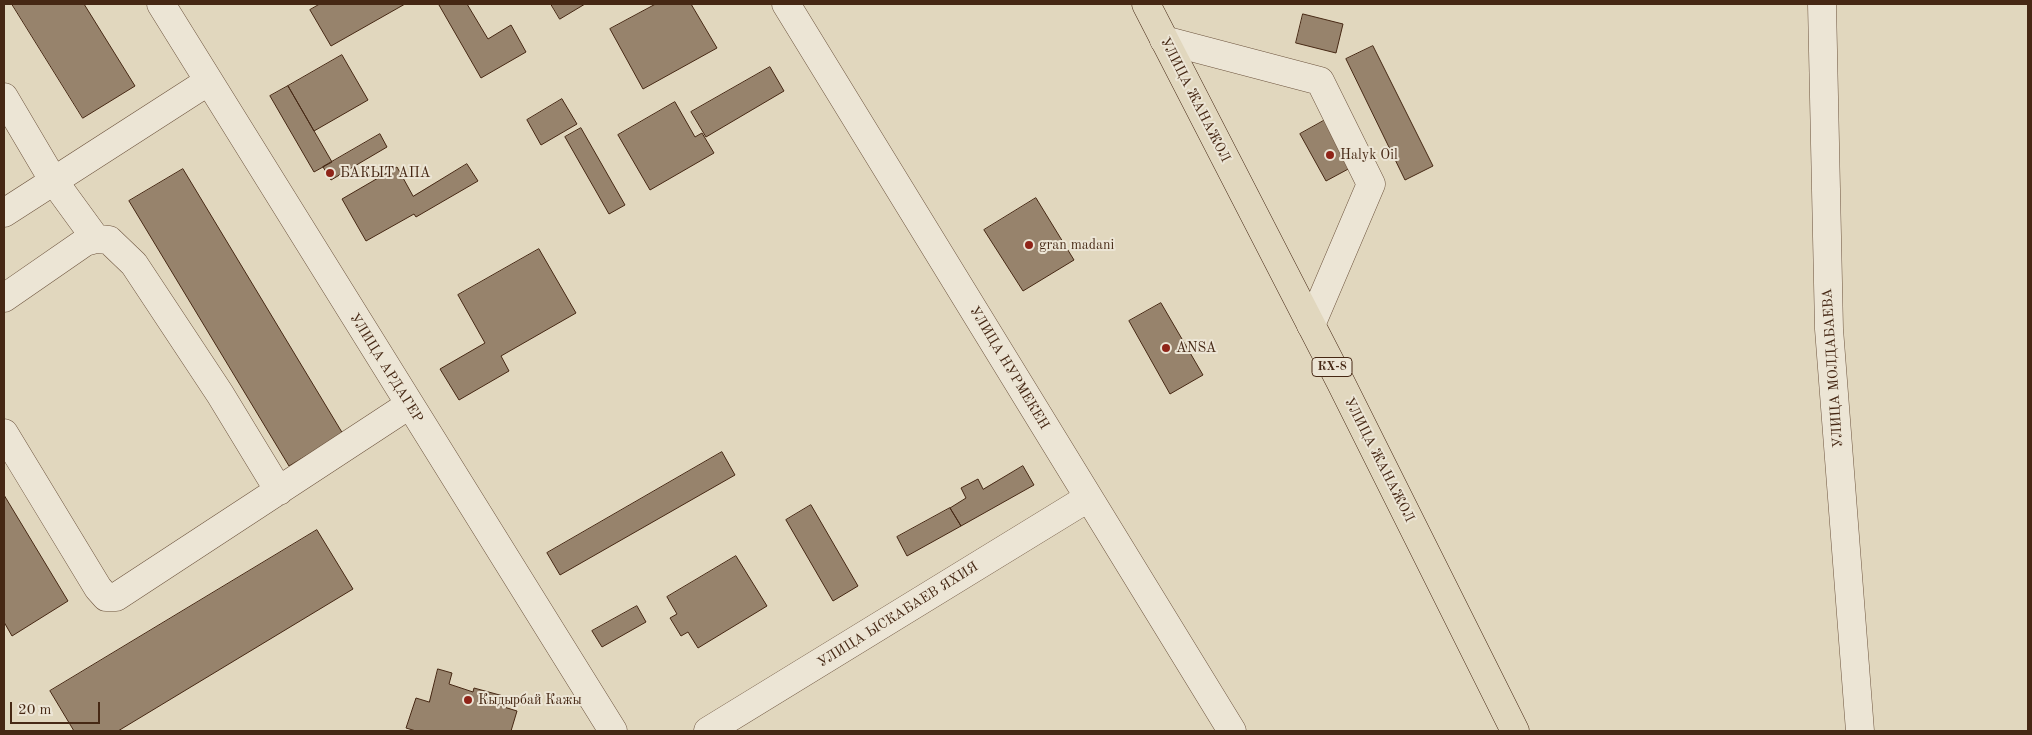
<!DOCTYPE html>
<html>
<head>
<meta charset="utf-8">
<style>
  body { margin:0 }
  #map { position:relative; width:2032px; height:735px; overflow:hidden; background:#e1d7be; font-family:"Old Standard TT",serif }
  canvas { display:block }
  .frame { position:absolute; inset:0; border:5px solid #462814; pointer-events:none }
  .scale { position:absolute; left:10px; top:702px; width:90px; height:22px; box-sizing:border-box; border:2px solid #462814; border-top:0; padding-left:6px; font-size:15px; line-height:18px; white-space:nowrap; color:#462814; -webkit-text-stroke:4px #ece5d5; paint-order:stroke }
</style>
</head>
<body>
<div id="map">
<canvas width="2032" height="735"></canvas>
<div class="frame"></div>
<div class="scale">20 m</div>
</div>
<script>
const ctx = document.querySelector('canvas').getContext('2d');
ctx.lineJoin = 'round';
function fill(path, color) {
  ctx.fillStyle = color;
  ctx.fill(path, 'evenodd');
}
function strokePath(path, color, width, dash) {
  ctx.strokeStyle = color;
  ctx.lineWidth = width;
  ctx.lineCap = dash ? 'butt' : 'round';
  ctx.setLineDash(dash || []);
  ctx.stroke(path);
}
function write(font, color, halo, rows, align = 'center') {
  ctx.font = font + ' "Old Standard TT",serif';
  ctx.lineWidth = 4;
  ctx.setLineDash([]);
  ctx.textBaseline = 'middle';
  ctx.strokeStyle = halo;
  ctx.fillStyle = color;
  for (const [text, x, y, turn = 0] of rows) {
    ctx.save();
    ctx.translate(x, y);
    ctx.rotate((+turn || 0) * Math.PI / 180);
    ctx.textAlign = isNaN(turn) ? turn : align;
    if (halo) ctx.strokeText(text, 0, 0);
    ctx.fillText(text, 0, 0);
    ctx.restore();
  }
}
const building = new Path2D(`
  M12,4H84L135,86L83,118Z
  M320,4H405L331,46L310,10Z
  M441,4H467L488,39L511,25L526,52L481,78L439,5Z
  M551,4H585L560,19Z
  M656,4H691L717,48L643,89L610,29Z
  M1303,14L1343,24L1336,53L1296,43Z
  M1373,46L1433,166L1405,180L1346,59Z
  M342,55L368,100L314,131L288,86Z
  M770,67L784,91L706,137L691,112Z
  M288,86L332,162L314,172L270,96Z
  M562,99L577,124L541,145L527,120Z
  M675,102L695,137L702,133L714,153L650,190L618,135Z
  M1327,119L1352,167L1326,181L1300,134Z
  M581,128L625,205L609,214L565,137Z
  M380,134L387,147L331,180L323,167Z
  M467,164L478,181L416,217L414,214L366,241L342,199L397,167L413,196Z
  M183,169L343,434L289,466L129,201Z
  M1036,198L1074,260L1023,291L984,230Z
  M539,249L576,313L501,356L509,371L459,400L440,369L485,343L458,295Z
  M1161,303L1203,375L1170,394L1129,321Z
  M722,452L735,475L560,575L547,553Z
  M1023,466L1034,485L961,526L950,508L966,498L961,488L978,479L983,489Z
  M4,495L68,601L12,636L4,622Z
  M811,505L858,586L833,601L786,520Z
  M950,508L961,526L907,556L897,537Z
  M317,530L353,589L118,731H74L50,691Z
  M736,556L767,606L698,648L688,632L681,636L670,618L677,614L667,597Z
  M637,606L646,622L602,647L592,631Z
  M438,669L452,673L449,684L473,692L474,688L507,697L504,707L517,711L511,731H416L406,728L416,698L429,702Z`);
fill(building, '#97836c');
strokePath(building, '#462814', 1);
const minor = new Path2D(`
  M161,4L613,731
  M786,4L1232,731
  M1822,4L1829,329L1860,731
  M1164,40L1320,81L1371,184L1311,325
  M4,97L53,180L96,239
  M4,213L209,81
  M4,298L85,242L96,239L109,240L134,264L220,394L279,491
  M4,433L98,588L106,597H116L409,405
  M708,731L1088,498`);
const major = new Path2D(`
  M1146,4L1341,383L1515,731`);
strokePath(minor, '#6d543e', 29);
strokePath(major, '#462814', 29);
strokePath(minor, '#ece5d5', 28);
strokePath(major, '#e1d7be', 28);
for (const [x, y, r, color] of [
  [1330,155,5,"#8f2418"],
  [330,173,5,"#8f2418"],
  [1029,245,5,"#8f2418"],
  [1166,348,5,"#8f2418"],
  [468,700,5,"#8f2418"]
]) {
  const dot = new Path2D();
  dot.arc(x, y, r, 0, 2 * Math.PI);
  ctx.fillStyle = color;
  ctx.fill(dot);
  strokePath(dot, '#ece5d5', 2);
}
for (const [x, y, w] of [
  [1332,367,40]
]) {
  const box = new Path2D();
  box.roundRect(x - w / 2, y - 9.5, w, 19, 4);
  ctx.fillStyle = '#ece5d5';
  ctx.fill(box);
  strokePath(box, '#462814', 1);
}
write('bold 12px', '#462814', null, [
  ["КХ-8",1332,367]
]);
write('14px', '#462814', '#ece5d5', [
  ["УЛИЦА ЖАНАЖОЛ",1195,100,63],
  ["УЛИЦА АРДАГЕР",386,368,58],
  ["УЛИЦА НУРМЕКЕН",1009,368,59],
  ["УЛИЦА МОЛДАБАЕВА",1833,368,-94],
  ["УЛИЦА ЖАНАЖОЛ",1379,460,63],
  ["УЛИЦА ЫСКАБАЕВ ЯХИЯ",898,615,-32]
]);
write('14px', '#462814', '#ece5d5', [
  ["Halyk Oil",1340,155],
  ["БАКЫТ АПА",340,173],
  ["gran madani",1039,245],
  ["ANSA",1176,348],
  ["Кыдырбай Кажы",478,700]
], 'left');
</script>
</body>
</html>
